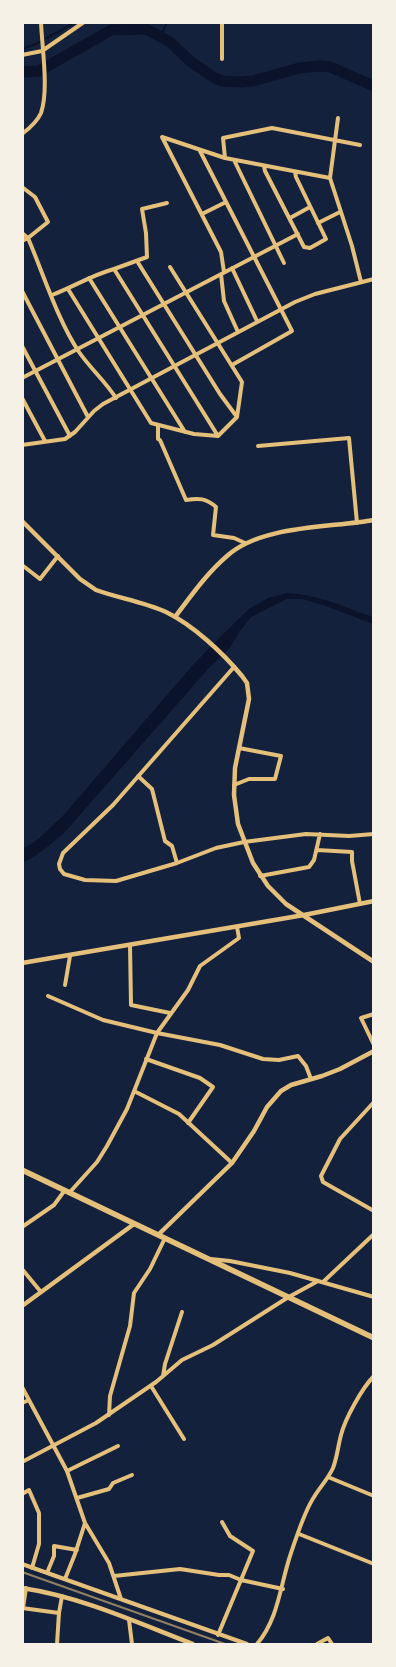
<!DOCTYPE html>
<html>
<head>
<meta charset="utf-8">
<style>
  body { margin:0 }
  #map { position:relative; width:396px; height:1667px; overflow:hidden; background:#14213d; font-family:Spectral,serif }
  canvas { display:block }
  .frame { position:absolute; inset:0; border:24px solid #f6f1e7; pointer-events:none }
</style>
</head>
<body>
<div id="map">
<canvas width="396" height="1667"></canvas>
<div class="frame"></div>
</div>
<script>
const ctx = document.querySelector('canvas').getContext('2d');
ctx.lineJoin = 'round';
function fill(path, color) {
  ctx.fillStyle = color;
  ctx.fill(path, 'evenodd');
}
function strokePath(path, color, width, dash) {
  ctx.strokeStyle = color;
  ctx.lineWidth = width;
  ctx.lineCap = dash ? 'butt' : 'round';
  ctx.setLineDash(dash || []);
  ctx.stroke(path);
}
fill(new Path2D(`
  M287,593C317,594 345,607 373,617V624L323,605L302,599H287L251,617L238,634L229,649L208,669L65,832C54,841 36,858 23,862V848C38,843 48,828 61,818L192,666L218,639L249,609L268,598Z`), '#0b132b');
strokePath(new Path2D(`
  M161,36L167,22
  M22,49L36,44L76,22`), '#0b132b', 2);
strokePath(new Path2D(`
  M22,72L39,71L111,30L146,29L170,42L190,61L213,77L222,81L238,82L253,81L299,68L320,66L330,67L374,86`), '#0b132b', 11);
strokePath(new Path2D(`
  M22,55L42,51L84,22
  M222,59V22
  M22,134C30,128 37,122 41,113C49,90 42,48 41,22
  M200,151L292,331L232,365
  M225,158L223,138L272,128L360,145
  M234,160L284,263
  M264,166L265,171L304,247L310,248L326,239L296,177L295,172
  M330,178L338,118
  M22,187L35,197L48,222L28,238L22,233
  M202,214L226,202
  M290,218L310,207
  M318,223L340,212
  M22,241L28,238C43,273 58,321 79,352C90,368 105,381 116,398
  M137,261L220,394L237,417
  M232,268L257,321
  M114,269L147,257L146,233L142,209L167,203
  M224,272L221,252L162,137L225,158L330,178L352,246L361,282
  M221,274L224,301L238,332
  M89,278L185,432
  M68,289L151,423L194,434L218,436L237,417L242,382L170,267
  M22,291L88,417
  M52,295C73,287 92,275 114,269L218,436
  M22,346L70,436
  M22,378L298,234
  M22,398L45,441
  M158,425V439L160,440L186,500C199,498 206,498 216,507L213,535L234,538L245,543
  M22,445L65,439L75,432L94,411L103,404L295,302L315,294L374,279
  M258,446L349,438L357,523
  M22,565L40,579L58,556
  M234,667L113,805L63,853L59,864L60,869L64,874L85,880L116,881L177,863L216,848L244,842L306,834L349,836L374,834
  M138,776L152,789L165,841L172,846L177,863
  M234,785L249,779H275L281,756L239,748
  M317,850L352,852V861L360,904
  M260,876L309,867L314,860L320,834
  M130,945L131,1005L170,1013
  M65,985L70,956
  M48,996L103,1020L157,1033L220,1045L263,1059L279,1060L298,1056L306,1066L311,1079
  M374,1014L361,1018L374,1045
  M146,1059L200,1078L213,1087L188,1123
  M134,1091L179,1114L232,1163
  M374,1102L340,1139L321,1176L323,1182L374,1211
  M70,1192L97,1162L107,1146L127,1109L157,1033L188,990L200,966L239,938L237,927
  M22,1227L54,1205L65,1190
  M211,1259L230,1261L290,1273L374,1297
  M22,1269L41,1292
  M323,1282L374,1234
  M163,1376L165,1364L182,1312
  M151,1386L184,1439
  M22,1387L67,1471L85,1523L109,1563L121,1599
  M22,1403L29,1400
  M109,1415L110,1396L130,1326L134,1293L150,1269L165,1238
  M22,1462L96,1423L156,1382L182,1360L213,1345L287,1298L318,1281
  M67,1471L118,1446
  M328,1477L374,1496
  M22,1494L29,1490L39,1513V1544L32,1568
  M77,1498L109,1489L113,1483L132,1475
  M299,1534L374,1564
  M22,1564L247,1644
  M47,1573L54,1556V1546L77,1550
  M114,1576L180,1569L219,1575H229L241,1580L283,1589
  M65,1579L75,1554L85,1523
  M22,1608L59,1613L57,1644
  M23,1608L26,1588
  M59,1613L62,1596
  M129,1620L132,1644
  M218,1635L253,1551L230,1536L222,1522
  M257,1644C279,1618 280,1585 291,1553C297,1536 304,1512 314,1497C320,1487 328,1479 333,1468C337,1458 338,1446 341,1435C345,1419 362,1388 374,1376
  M317,1644L328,1638L332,1644`), '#e5c07b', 4);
strokePath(new Path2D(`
  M22,521L80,579L96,590C118,598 144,602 166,612C193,625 223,653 242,676L247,683L249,699L235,768L234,795L238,824L253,863L268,886L286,904L374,962
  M175,617C191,596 207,573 227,556C261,525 329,528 374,520
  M22,963L304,915L374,901
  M158,1235L232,1163L254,1131L267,1107L281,1091L291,1085L322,1076L340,1069L374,1051
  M22,1306L134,1224
  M22,1588C82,1597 138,1623 193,1644`), '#e5c07b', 4.5);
strokePath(new Path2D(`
  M22,1170L374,1338`), '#e5c07b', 5.5);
strokePath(new Path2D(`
  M22,1572L225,1644`), '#918062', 2);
</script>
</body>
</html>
